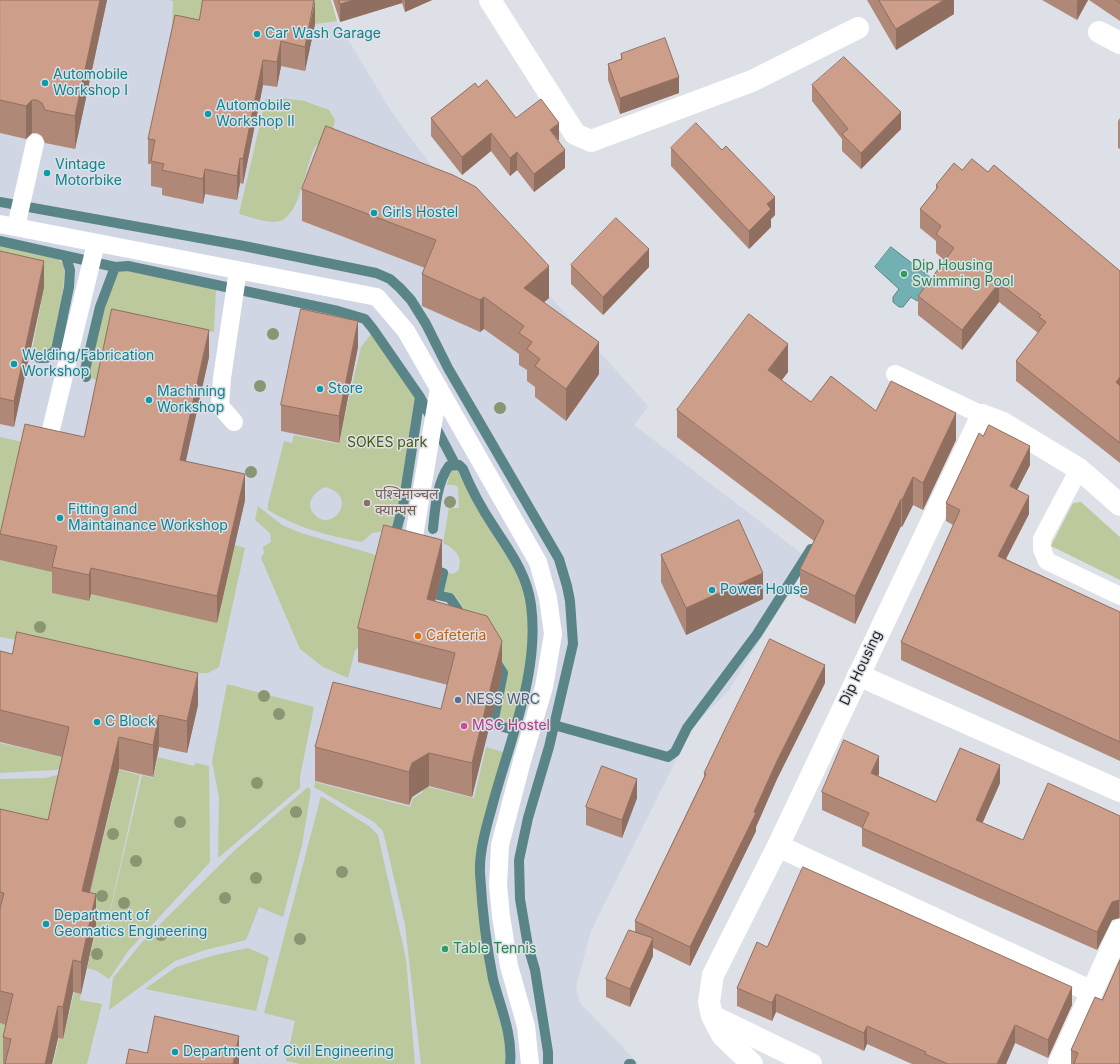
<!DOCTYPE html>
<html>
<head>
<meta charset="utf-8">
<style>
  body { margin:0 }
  canvas { display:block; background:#dde1e7 }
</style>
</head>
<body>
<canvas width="1120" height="1064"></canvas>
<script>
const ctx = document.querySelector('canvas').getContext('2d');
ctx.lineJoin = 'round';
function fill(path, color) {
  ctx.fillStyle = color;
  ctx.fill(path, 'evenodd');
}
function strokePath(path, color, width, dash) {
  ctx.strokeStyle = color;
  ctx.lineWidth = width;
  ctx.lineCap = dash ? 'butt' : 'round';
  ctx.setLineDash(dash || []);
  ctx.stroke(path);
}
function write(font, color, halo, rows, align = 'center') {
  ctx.font = font + ' Inter,"Noto Sans Devanagari",sans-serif';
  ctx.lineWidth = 3;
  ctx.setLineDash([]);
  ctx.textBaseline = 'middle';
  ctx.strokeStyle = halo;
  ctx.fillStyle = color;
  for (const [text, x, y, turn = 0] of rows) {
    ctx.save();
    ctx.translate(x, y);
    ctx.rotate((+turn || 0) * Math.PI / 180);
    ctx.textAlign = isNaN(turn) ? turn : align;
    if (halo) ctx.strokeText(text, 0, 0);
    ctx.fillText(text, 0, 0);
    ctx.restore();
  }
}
fill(new Path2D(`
  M0,0H331L337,21L391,111L448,188L546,292L648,406L634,425L810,560L729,690L693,726L591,931L576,987L580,1003L639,1064H0Z`), '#d0d6e3');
fill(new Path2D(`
  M168,0H331L337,21L315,24L208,0L199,32L172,27L173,1Z
  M266,98L281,102L282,98L304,101L329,110L335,120L332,136C327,139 320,142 316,146C305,161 301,222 275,222C264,222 250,217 239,214Z
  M0,245L56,258L65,265C63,294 60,324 50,351L44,355L32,351L41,304L0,293Z
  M116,268L216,289L214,332L185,326L102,383L87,376C84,358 109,288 116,268Z
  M372,333L417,400L394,530L372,533L362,542C329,536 297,528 268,510V504L284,441L292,443L294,435L338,444L361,347ZM325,487C361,496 331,535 314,514C304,502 315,492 325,487Z
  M0,437L27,443L57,573L52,593L89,601L94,581L234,545L245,548L219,667L208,673H201L0,637Z
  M457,470L461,474L470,487C479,505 488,523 499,540C506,552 515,564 521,577C537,617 526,688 513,727L496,722L506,673L455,595L443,590L446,572L453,574L458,571C464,557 455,549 443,543L449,508H459L458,487L454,485H447L449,476L452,471Z
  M1081,502L1120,537V580L1051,546L1073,503Z
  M258,506L282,525L301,533L383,557L360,645L355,651L348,678L323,667L300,649L261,558L264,553L263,547L271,542L270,533L255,520Z
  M227,684L314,707L300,777V788L218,858L219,797L212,761Z
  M0,743L66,758L71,769L0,773Z
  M486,747L503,752L478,849L477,872L485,958L491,987L506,1043L505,1064H421L405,925L383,831L374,822L314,787L315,782L410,807L413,798L422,793L424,786L474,798Z
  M158,757L194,766L196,763L209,766L210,862L129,950L109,979L97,971L87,968L97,926L72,919L87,905L113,798L77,789L82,761L140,775L102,947L142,775L153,778Z
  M70,772L46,855L0,840V779L45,778Z
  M308,787L311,790L302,845L283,917L259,907L246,940L205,950L175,961L109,1010L113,978L143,941L235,850Z
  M321,796L369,826L378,835L406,959L415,1064H301L286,1061L295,1021L264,1013Z
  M248,948L269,957L256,1011L145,989L176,967L215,955Z
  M74,993L81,994L80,1000L102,1004L87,1064H53L59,1038L63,1039Z
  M0,1023L13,1026L4,1064H0Z`), '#bbc99c');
const water = new Path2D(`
  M891,247L935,281L917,301L911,297L903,307H899L893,302V297L899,289L875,267Z`);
fill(water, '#73b0b3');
strokePath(water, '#5a8588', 1);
strokePath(new Path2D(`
  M0,202L244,246L376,273L390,279L400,288L411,300L426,324L448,368L559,559L567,586L570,601L573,644L549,747L528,818L519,860L520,899L528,946L535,970L548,1052V1064
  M0,241L115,267L128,266L338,311L365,319L373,329L420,397L455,464
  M39,358H46L56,350L69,287L70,270L66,257
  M86,377L85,370L100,307L115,267
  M397,528L403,506L420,397
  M433,529C435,509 437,482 449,466L459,465L463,469C471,489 482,509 494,527C510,552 527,574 531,605C540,672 510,739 493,803C487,825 479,850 480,873C482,908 486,944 493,979C500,1006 513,1035 510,1064
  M430,569L443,573L438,595L450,598L464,619
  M496,662L503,673L493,724L514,730
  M554,725L668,757L675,752L687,728L757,634L811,549
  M629,1064H631`), '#5a8588', 10);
strokePath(new Path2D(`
  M0,224L377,297L406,331L538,562L548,598L553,634L544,687L522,761L500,845L498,885L501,916L509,966L526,1026L530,1064
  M16,227L35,143
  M895,374L982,415
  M234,422L220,406L222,378L238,270
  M48,442L96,243
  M1079,469L1042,539V549L1047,561L1120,596
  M411,554L439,388`), '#fff', 18);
strokePath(new Path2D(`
  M490,0L575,134L591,141L752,81L858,28
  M1099,32L1120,43
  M858,675L1120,791
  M778,846L1092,992
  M712,1016L811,1064
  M752,1064L722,1035L712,1016L709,1002L713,975L778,846L982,415L1001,422L1079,469L1120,505
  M1059,1064L1120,930`), '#fff', 22);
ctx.fillStyle = '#8a9571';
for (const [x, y] of [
  [273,334],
  [260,386],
  [500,408],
  [251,472],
  [450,502],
  [40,627],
  [264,696],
  [279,714],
  [257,783],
  [296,812],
  [180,822],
  [113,834],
  [136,861],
  [342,872],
  [256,878],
  [102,896],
  [225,898],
  [124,903],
  [161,935],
  [300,939],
  [97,954]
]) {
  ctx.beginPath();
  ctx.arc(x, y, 6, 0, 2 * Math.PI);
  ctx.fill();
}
fill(new Path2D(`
  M0,0H107L75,149L45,143L42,136L37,133H32L26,139L0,133Z
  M333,0H432L405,12L402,3L340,22Z
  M867,0H954V14L896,50Z
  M1042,0H1088L1077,20Z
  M1089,0H1120V21Z
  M199,20L315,24L305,71L281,66L277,87L263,85L243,184L240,183L237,200L205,194L203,204L162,195V188L151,186V164H148V139Z
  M621,54L679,93L620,114L608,80V64L621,59Z
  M812,85L901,129L861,169L842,151V139L812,101Z
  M478,87L516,118L559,141L565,168L534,192L517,170L510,176L491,151L462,175L431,136V118Z
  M1120,118V149L1118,148V121Z
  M326,126L549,298L544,302L599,374L566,421L535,397V387L527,381V370L519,365V354L484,329L480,332L422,306V274L425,268L302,221V189Z
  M671,148L775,215L771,219V227L749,249L671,166Z
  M962,170L988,172L1120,271V463L1016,381V361L1038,333L999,302L962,350L918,315V296L945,261L936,253V241L920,228V209L936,190V185Z
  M0,251L44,287L14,427L0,424Z
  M571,265L649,267L603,315L571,284Z
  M358,347L339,443L281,431V405Z
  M209,357L186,461L245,500L217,623L91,594L89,601L52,593V572L0,560V534L84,437Z
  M788,372L782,380L811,402L876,411L956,440L923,510L913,505L902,527L901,526L855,624L800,597V569L814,541L677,437V410Z
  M983,436L1030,465L1017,490L1029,514L1006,559L1120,612V761L901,660V642L953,525L946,521V503Z
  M661,555L763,599L686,635L661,582Z
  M442,573L435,602L502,675L472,797L429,786L412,797L409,805L315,781V747L441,709L448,685L358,662V628Z
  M0,651L198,705L187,753L159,747L153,777L119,769L90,893L96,926L81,994L73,992L63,1039L58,1038L52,1064H3V1037L6,1025L0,1023V809L48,820L62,757L0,742Z
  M825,683L777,779L756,827V831L690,966L653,948V956L630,1007L606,997V979L635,932V921L704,777V773Z
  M879,774L878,776L936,802L1000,783L982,823L1023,840L1120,816V918L1112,920L1097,950L862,846V828L822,810V792Z
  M637,798L622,838L586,825V807Z
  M1120,942V1064H1071V1050L1102,1000L1120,960Z
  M767,947L1072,1005L1048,1058L1015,1043L1006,1064H912L867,1044L864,1051L776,1012L772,1021L737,1006V988Z`), '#b08877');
fill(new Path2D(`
  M100,0H107L75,149V116Z
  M315,0V24L305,71V47Z
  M354,0H402V3L340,22V4Z
  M405,0H432L405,12Z
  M944,0H954V14L896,50V29Z
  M1078,0H1088L1077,20V2Z
  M281,41V66L277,87V62Z
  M263,60V85L243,184V159Z
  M679,77V93L620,114V98Z
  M32,100V133L26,139V106Z
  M901,112V129L861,169V153Z
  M559,123V141L550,130Z
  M491,133V151L462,175V157Z
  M565,150V168L534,192V174Z
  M517,152V170L510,176V158Z
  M240,158V183L237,200V176Z
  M205,169V194L203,204V179Z
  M775,197V215L771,219V227L749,249V231L767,204Z
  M649,249V267L603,315V297Z
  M44,261V287L14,427V401Z
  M549,266V298L524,320V288Z
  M999,283V302L962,350V330Z
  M484,297V329L480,332V300Z
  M358,321V347L339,443V416Z
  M209,330V357L180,486V460Z
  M599,342V374L566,421V389Z
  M788,344V372L768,397V370Z
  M1120,377V396L1116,382Z
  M956,413V440L923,510V483Z
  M1030,446V465L1010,504V486Z
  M245,474V500L217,623V596Z
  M913,477V505L902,527V500Z
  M1029,496V514L998,574V556Z
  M901,499V526L855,624V596Z
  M442,540V573L427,633V599Z
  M91,568V594L89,601V575Z
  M763,573V599L686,635V608Z
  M502,641V675L472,797V763Z
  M825,665V683L777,779L756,827V831L690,966V947L777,761Z
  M198,673V705L187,753V721Z
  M159,715V747L153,777V745Z
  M119,737V769L82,923V891Z
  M429,753V786L412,797L409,805V772L412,763Z
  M879,756V774L871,791V773Z
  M1000,765V783L976,838V820Z
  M637,779V798L622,838V820Z
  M96,894V926L81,994V962Z
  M1119,899V918L1112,920L1097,950V932L1112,902Z
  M653,938V956L630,1007V989Z
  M73,960V992L63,1039V1007Z
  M1072,987V1005L1048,1058V1040Z
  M776,994V1012L772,1021V1003Z
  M58,1006V1038L52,1064H45Z
  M1015,1025V1043L1006,1064H997Z
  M867,1026V1044L864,1051V1033Z
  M239,1036V1064H233Z`), '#906f61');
const building = new Path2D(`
  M0,0H100L75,116L45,110L42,103L37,100H32L26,106L0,100Z
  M203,0H314L305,47L281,41L277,62L263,60L243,159L240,158L237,176L205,169L203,179L162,170L164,164L151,161L155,140L148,139L175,15L199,20Z
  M339,0H354L340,4Z
  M879,0H944L896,29Z
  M1116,0H1120V3Z
  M665,38L679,77L620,98L608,64L622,59L621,54Z
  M844,57L901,112L861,153L842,134L848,129L812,85Z
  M487,80L516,118L541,99L559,123L550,130L565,150L534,174L517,152L510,158L491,133L462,157L431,118L475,83L478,87Z
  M696,123L722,150L726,146L775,197L767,204L771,209L749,231L671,148Z
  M326,126L453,175L476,187L549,266L524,288L599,342L566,389L535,366L540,359L527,349L532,342L519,333L524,326L484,297L480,300L422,274L436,240L302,189Z
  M972,159L988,172L994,165L1120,271V377L1116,382L1120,386V443L1016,361L1046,322L1039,317L1041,315L999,283L962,330L918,296L954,248L936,234L941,226L920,209L938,187L936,185L954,163L962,170Z
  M616,218L649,249L603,297L571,265Z
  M0,251L44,261L14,401L0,398Z
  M112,309L209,330L180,460L245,474L217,596L91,568L89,575L52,567L57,546L0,534L25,424L84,437Z
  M301,309L358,321L339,416L281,405Z
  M749,314L788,344L768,370L811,402L831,376L876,411L891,381L956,413L923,483L913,477L902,500L901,499L855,596L800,569L824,521L677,410Z
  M989,425L1030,446L1010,486L1029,496L998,556L1120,612V742L901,642L960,510L946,503L979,433L983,436Z
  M739,520L763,573L686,608L661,555Z
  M384,525L442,540L427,599L487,616L502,641L472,763L429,753L412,763L409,772L315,747L333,682L441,709L455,653L358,628Z
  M17,632L198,673L187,721L159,715L153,745L119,737L82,891L96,894L81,962L73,960L63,1007L58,1006L45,1064H5L11,1039L3,1037L13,994L0,991V909L4,893L0,892V809L48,820L69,727L0,710V651L12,654Z
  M770,639L825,665L777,761L754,812L756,813L690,947L635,921L706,774L704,773L727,725Z
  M844,740L879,756L871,773L936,802L960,748L1000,765L976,820L1023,840L1048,783L1120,816V900L1112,902L1097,932L862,828L869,813L822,792Z
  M602,766L637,779L622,820L586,807Z
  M803,867L1072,987L1048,1040L1015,1025L997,1064H948L925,1054L926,1052L867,1026L864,1033L776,994L772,1003L737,988L757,942L767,947Z
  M629,930L653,938L630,989L606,979Z
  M1120,960V1064H1074L1078,1053L1071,1050L1095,997L1102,1000Z
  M155,1016L239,1036L233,1064H126L129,1049L147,1053Z`);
fill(building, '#cd9e8a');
strokePath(building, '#906f61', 1);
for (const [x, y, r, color] of [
  [257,34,4,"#0f9aa8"],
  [45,83,4,"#0f9aa8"],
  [208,114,4,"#0f9aa8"],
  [47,173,4,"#0f9aa8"],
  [374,213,4,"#0f9aa8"],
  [904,274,4,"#2e9e5b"],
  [14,364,4,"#0f9aa8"],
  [320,389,4,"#0f9aa8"],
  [149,400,4,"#0f9aa8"],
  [367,503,4,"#8d6e63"],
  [60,518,4,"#0f9aa8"],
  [712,590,4,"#0f9aa8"],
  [418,636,4,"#e8710a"],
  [458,700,4,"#5c6f8a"],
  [97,722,4,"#0f9aa8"],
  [464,726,4,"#d1479c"],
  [46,924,4,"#0f9aa8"],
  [445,949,4,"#2e9e5b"],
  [175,1052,4,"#0f9aa8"]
]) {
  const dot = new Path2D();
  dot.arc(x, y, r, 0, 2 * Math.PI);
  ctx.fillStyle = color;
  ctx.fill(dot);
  strokePath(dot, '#dde1e7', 1.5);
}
write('14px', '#0d838f', '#dde1e7', [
  ["Car Wash Garage",265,34],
  ["Automobile",53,75],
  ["Workshop I",53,91],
  ["Automobile",216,106],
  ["Workshop II",216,122],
  ["Vintage",55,165],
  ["Motorbike",55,181],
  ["Girls Hostel",382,213],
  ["Welding/Fabrication",22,356],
  ["Workshop",22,372],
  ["Store",328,389],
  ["Machining",157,392],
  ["Workshop",157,408],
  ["Fitting and",68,510],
  ["Maintainance Workshop",68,526],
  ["Power House",720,590],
  ["C Block",105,722],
  ["Department of",54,916],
  ["Geomatics Engineering",54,932],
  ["Department of Civil Engineering",183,1052]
], 'left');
write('14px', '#27864d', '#dde1e7', [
  ["Dip Housing",912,266],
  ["Swimming Pool",912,282],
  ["Table Tennis",453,949]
], 'left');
write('14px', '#475711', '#dde1e7', [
  ["SOKES park",387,443]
]);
write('14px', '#785e54', '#dde1e7', [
  ["पश्‍चिमाञ्‍चल",375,495],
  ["क्याम्पस",375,511]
], 'left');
write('14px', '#c56008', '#dde1e7', [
  ["Cafeteria",426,636]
], 'left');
write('14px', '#212224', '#dde1e7', [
  ["Dip Housing",861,668,-65]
]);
write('14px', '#4e5e75', '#dde1e7', [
  ["NESS WRC",466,700]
], 'left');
write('14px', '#b23c85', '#dde1e7', [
  ["MSC Hostel",472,726]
], 'left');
</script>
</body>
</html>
